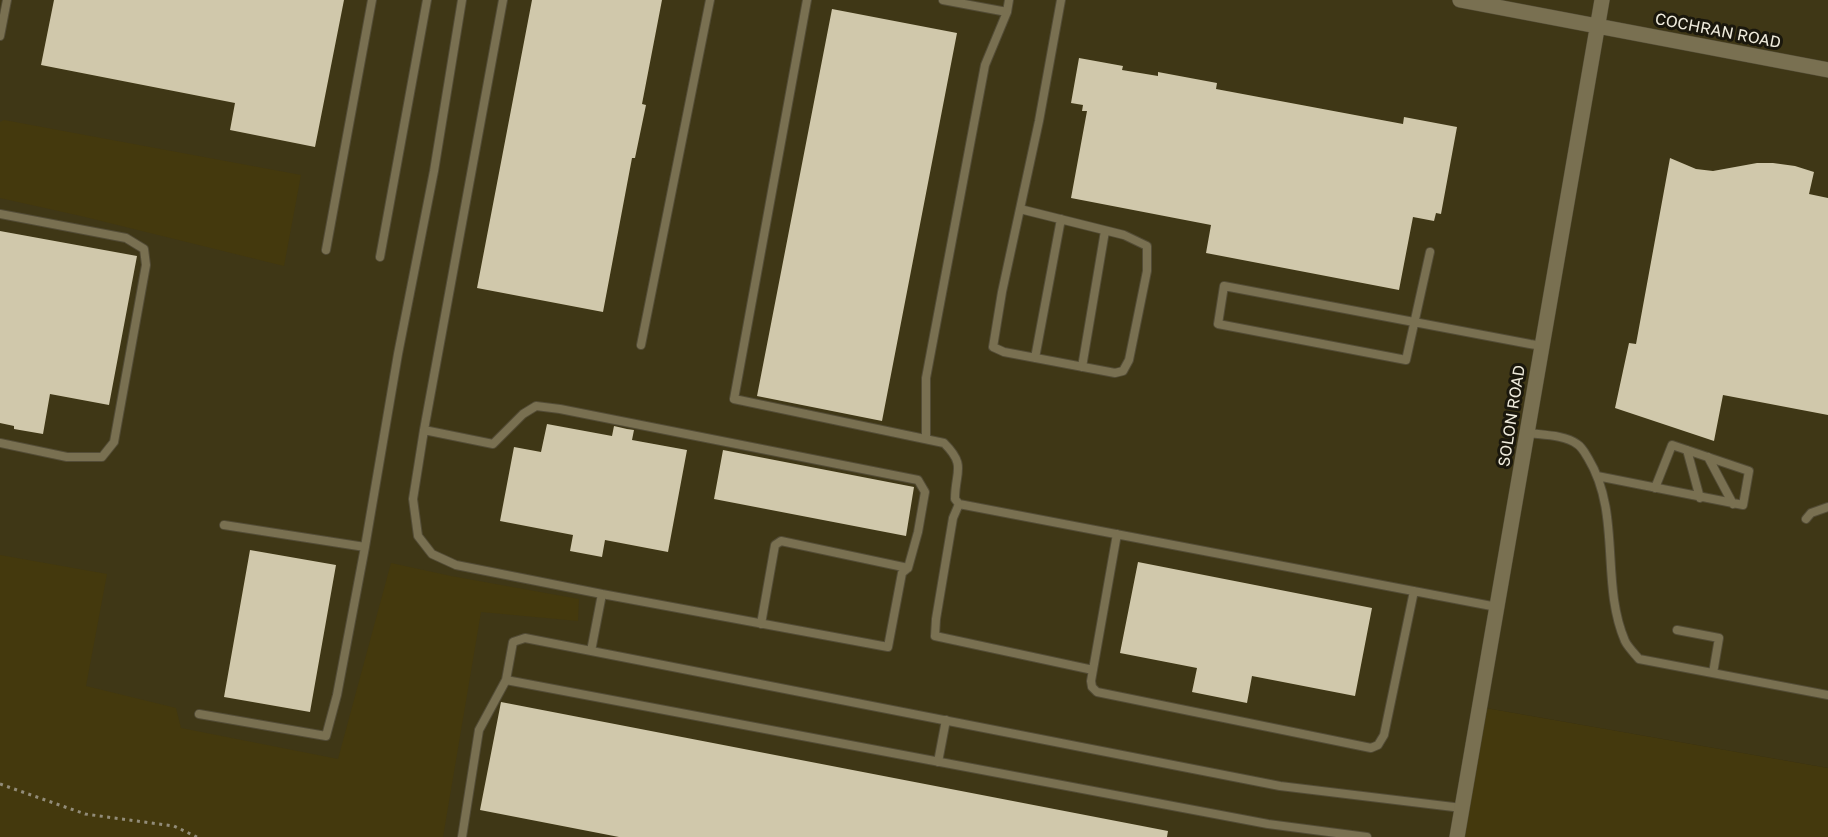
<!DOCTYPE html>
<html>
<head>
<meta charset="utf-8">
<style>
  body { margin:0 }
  canvas { display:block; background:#352e16 }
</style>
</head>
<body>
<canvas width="1828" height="837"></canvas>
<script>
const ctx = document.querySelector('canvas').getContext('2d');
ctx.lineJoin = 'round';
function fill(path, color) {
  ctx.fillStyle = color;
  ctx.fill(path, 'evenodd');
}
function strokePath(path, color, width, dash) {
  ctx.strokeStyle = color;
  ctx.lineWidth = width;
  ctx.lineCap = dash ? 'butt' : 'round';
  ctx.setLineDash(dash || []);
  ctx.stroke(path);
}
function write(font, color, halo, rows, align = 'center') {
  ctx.font = font + ' "Golos Text",sans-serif';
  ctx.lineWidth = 6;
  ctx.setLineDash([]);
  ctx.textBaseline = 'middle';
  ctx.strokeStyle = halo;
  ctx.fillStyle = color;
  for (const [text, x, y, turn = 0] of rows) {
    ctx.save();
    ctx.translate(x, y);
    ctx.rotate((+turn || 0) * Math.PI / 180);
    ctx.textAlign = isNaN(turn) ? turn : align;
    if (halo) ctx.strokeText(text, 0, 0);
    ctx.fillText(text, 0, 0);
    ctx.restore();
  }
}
fill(new Path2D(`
  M0,0H1828V768L1480,707L1457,837H379L0,735Z`), '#3f3716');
fill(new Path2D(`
  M4,120L301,175L284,266L81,216L0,198V122Z
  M0,555L107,574L86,686L176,708L181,728L338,759L391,563L451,576L579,599L578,621L481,612L443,837H0Z
  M1480,707L1828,768V837H1457Z`), '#44390d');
fill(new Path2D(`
  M54,0H344L315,147L230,130L235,103L41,65Z
  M532,0H662L642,104L646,105L635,158H632L603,312L477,288Z
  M832,9L957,33L882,421L757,396Z
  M1079,58L1123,66L1122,70L1158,76V72L1217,83L1216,89L1403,124L1404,117L1457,127L1441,214L1436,213L1434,221L1413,217L1399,290L1206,253L1211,225L1071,198L1087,111H1082L1083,105L1071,103Z
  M1670,158L1696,169L1713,171L1757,163H1773L1795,166L1814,172L1809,194L1828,198V415L1723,395L1714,441L1615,408L1629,343L1636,344Z
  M0,231L137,256L109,405L50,394L43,434L14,429V426L0,423Z
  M547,424L612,436L614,426L627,429L634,430L632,440L687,450L668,552L605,540L602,557L570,551L573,535L500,521L514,447L541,452Z
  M723,450L914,487L906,536L714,499Z
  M250,550L336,565L310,712L224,697Z
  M1138,562L1372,608L1355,696L1252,676L1247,703L1192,692L1197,668L1120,653Z
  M501,702L1168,831L1167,837H619L480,810Z`), '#d0c8ab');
const service = new Path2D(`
  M807,0L734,399L944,443C967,466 955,471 955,499L959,504L1497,607
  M943,0L1007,12
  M0,36L7,0
  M1020,209L1124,235L1147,246V271L1129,360L1123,371L1115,373L1004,352L993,347L1002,292L1039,121L1061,0
  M0,214L126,238L144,249L146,265L114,442L102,457H67L0,443
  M326,250L372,0
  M1430,252L1406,360L1218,324L1224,286L1530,344L1542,346
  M380,257L427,0
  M641,345L710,0
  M1035,358L1061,219
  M1082,367L1105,231
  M424,430L503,0
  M1528,433C1543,435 1565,435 1577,444C1582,447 1585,453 1588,458C1622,514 1600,583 1625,641C1628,647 1634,653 1639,659L1828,695
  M926,439V378L985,65L1007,12L1009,0
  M1687,450L1700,498
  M1708,457L1733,504
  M1597,476L1743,505L1749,471L1672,445L1655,488
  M959,504L953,518L936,619L935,636L1093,670
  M1806,519L1811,513L1828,507
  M224,525L365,547
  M1117,534L1091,681L1092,687L1097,692L1371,748L1378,745L1384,735L1414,591
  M761,624L775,545L781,541L908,568
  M1677,630L1719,638L1713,673
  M591,651L602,594L888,647L902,573L908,568L918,532L925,492L918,480L560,409L536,406L523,414L493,444L424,430L413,499L418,536L432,554L456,565L602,594
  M199,714L326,736L337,695L365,547L398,354L434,171L462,0
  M938,762L946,720
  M462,837L479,730L506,680
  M1367,837L1268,824L506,680L513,642L525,638L1280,786L1462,808`);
const tertiary = new Path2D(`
  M1460,0L1828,70
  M1457,837L1602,0`);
strokePath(service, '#534c36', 10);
strokePath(tertiary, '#534c36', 16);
strokePath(new Path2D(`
  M0,784L85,814L174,826L197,837`), '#928c79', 3, [3, 4.5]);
strokePath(service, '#797051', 8);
strokePath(tertiary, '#797051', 15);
write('16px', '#efebdc', '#1a170c', [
  ["COCHRAN ROAD",1718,31,11],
  ["SOLON ROAD",1512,416,-81]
]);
</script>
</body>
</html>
